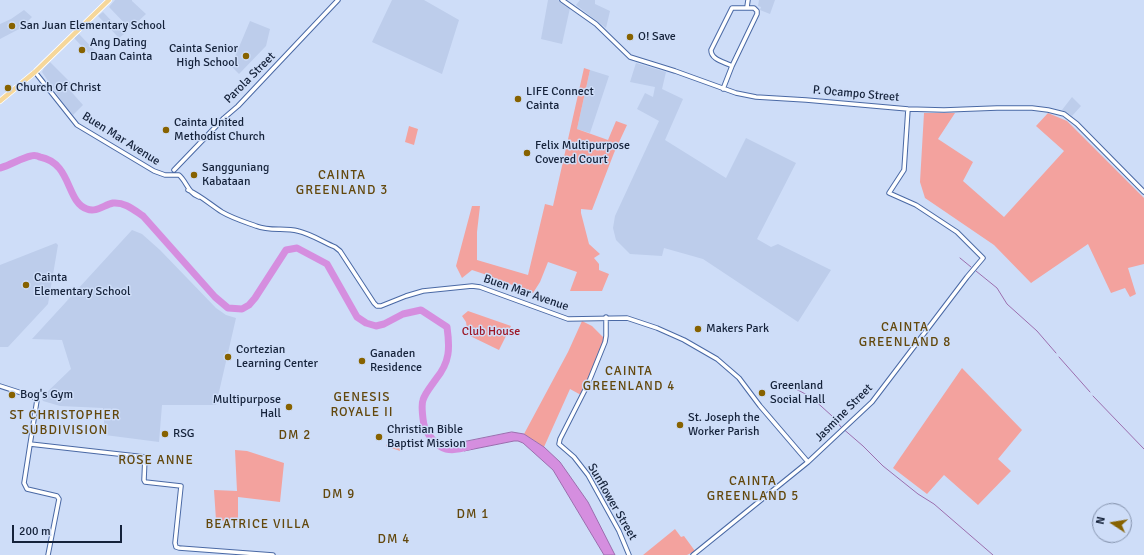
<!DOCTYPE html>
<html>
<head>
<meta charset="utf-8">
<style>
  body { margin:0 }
  #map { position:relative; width:1144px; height:555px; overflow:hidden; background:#ceddf8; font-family:Signika,sans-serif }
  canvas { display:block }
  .north { position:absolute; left:1092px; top:503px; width:40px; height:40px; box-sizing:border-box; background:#ceddf8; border:1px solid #8492ac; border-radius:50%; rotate:282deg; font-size:11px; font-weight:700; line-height:16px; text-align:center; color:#15223a }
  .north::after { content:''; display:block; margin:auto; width:14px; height:18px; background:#876200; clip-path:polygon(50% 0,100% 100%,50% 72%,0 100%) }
  .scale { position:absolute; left:12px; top:525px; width:110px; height:18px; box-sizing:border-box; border:2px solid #15223a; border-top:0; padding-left:5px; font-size:12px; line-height:14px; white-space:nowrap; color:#15223a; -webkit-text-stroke:3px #ceddf8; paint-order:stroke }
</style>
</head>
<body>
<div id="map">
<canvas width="1144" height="555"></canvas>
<div class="north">N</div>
<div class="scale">200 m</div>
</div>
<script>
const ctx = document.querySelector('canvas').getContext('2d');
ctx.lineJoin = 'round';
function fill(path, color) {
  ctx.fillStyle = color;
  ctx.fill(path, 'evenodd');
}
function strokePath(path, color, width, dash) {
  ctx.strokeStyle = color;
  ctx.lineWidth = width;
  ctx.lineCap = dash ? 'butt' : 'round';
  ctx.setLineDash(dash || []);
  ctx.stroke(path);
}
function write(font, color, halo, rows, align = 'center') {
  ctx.font = font + ' Signika,sans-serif';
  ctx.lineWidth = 3;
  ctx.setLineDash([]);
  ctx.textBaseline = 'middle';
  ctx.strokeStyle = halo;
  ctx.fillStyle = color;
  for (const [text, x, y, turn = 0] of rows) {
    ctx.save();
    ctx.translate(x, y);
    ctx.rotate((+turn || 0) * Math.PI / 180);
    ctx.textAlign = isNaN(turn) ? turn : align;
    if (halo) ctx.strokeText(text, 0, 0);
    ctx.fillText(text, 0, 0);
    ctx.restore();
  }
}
fill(new Path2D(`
  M115,0H132V1L146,14L130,29L109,7Z
  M392,0H424L459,20L442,74L372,42Z
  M548,0H558L570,8L562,44L541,39Z
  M580,0H595V4L610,11L606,28L576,5Z
  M759,0H775L770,14L760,10L761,7L758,6Z
  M24,10L32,17L21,28L0,39V24L11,19Z
  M103,12L124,34L119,38L98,16Z
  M250,21L270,29L266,46L239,74L231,66Z
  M79,34L100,56L95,60L74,38Z
  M50,62L71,83L67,87L83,105L73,115L63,103L42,72L44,68Z
  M636,63L666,72L662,89L683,99L665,140L726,178L746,138L796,163L757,239L771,247L778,244L831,270L798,322L703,259L664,248L662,256L630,254L616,240L613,228L615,216L659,121L637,109L645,93L653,97L655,87L630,82Z
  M590,70L609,76L590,133L577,129Z
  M1072,97L1081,106L1072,116L1062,110Z
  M132,230L142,234L160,250L216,308L226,315L236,318L216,405H162L159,442L105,435L103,408L60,406L43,401L42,399L43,396L71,369L62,340L32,339Z
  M56,243L58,245L48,304L8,347H0V265Z`), '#bdcdeb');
fill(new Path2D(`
  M584,68L590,70L577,129L608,140L616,121L627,125L614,153L592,210L581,209V213L589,244L600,254L594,258L599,264V270L609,274L602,291H570L577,272L548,262L540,282L533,293L484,274L472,270L462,278L456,266L472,206H480L477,232V260L528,275L545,204L553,206Z
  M924,113H955L938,139L973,162L963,181L1004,217L1064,151L1036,126L1048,113L1067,121L1144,198V264L1128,268L1136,294L1130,297L1125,288L1111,293L1088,244L1031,283L994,245L925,198L920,182Z
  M409,126L418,129L414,145L405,142Z
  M468,311L511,326L499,350L468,335L466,322L462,316Z
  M582,321L592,326L605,339L581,395L570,389L544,447L524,434L568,352Z
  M962,368L1022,430L998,459L1011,471L978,505L944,475L927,494L893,468Z
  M389,439L403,444L400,451L386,446Z
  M235,450L247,451L284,463L280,502L238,497V522L216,520L214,490L237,491Z
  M675,529L681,537L684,536L695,551L687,555H643Z`), '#f3a29e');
const water = new Path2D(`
  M512,432L524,434L544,447L560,462L588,502L615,555H604L553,470L523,443L518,441H514L464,451V442Z`);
fill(water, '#d58edf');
strokePath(water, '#9b6eae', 1);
strokePath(new Path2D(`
  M960,258L971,267
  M976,271L997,288L1007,304L1037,331L1056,353
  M1059,357L1090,392
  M789,387L796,389L811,397L832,416L841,427L863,446L883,466L918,494L934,504L993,555
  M1093,396L1144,449`), '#9b6eae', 1);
strokePath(new Path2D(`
  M0,168C11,165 21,158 31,156C34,155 38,156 40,157C72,163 66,202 87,209C96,213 104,205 113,203C125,202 134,210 143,216L215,297L228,308L242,309L249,305L255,298L286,250L297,248L327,264L357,317L366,323L376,326L384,324L403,314L421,310L447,327C450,348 450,362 436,379C432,385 425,393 423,400C421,405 423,423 425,428C428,435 437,447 446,449C455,451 464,448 473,445`), '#d58edf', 7);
const minor = new Path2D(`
  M562,0L596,24L630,57L675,71L736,93L756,97L806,100L908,109L944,110L997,108H1032L1048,110L1064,114L1077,124L1144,192
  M747,7L748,0
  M35,72L77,125L154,171L165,175H179C187,182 188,193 199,197
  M723,89L732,66L757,14V11L754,8H732L711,50C711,60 725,62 732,66
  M174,170L224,118L238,106L270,72L338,0
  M188,190C200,195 211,205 222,212C232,218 245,222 256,226C271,232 284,227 298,231C311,234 323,242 335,247L340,251L374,303L377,306H381L406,296L423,291L472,286L480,287L568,319L627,318L657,328L684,340L717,359L739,378L760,406L808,462
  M606,317V336L605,342L588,384L560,439L559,444L574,457L588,475L619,531L629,555
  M0,386L34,397L37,400L24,483L27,489L57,496L59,499L48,555
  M30,444L145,457L144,480L145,482L181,486L175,543L176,547L179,548L273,555
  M693,555L808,462L872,402L967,277L983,258L957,232L916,205L889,193L904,170L908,109`);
const major = new Path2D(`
  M0,101L35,72L109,0`);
strokePath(minor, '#4a69a5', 5.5);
strokePath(major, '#fff', 6);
strokePath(minor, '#fff', 3.5);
strokePath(major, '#f6d79a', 4.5);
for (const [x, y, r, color] of [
  [12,26,4,"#876200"],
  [630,37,4,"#876200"],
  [82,50,4,"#876200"],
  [246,56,4,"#876200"],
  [8,88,4,"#876200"],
  [518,99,4,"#876200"],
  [166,130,4,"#876200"],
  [527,153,4,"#876200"],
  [194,175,4,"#876200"],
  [26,285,4,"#876200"],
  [698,329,4,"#876200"],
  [228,357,4,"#876200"],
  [362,361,4,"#876200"],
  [762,393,4,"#876200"],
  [12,395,4,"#876200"],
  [289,407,4,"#876200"],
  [680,425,4,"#876200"],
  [165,434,4,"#876200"],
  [379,437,4,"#876200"]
]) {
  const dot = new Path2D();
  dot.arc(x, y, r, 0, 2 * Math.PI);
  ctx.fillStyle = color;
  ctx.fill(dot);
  strokePath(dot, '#ceddf8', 1.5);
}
write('12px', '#15223a', '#ceddf8', [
  ["San Juan Elementary School",20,26],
  ["O! Save",638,37],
  ["Ang Dating",90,43],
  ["Daan Cainta",90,57],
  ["Cainta Senior",238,49,"right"],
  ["High School",238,63,"right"],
  ["Church Of Christ",16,88],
  ["LIFE Connect",526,92],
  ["Cainta",526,106],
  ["Cainta United",174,123],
  ["Methodist Church",174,137],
  ["Felix Multipurpose",535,146],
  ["Covered Court",535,160],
  ["Sangguniang",202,168],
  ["Kabataan",202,182],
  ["Cainta",34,278],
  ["Elementary School",34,292],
  ["Makers Park",706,329],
  ["Cortezian",236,350],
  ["Learning Center",236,364],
  ["Ganaden",370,354],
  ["Residence",370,368],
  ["Greenland",770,386],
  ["Social Hall",770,400],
  ["Bog's Gym",20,395],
  ["Multipurpose",281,400,"right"],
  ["Hall",281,414,"right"],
  ["St. Joseph the",688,418],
  ["Worker Parish",688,432],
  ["Christian Bible",387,430],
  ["Baptist Mission",387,444],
  ["RSG",173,434]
], 'left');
write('12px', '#15223a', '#ceddf8', [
  ["Parola Street",250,78,-45],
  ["P. Ocampo Street",856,94,5],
  ["Buen Mar Avenue",121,139,32],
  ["Buen Mar Avenue",526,293,19],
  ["Jasmine Street",844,413,-45],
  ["Sunflower Street",612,502,60]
]);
write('12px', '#9c1726', '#ceddf8', [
  ["Club House",491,332]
]);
ctx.letterSpacing = '1px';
write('13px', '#63480d', '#ceddf8', [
  ["CAINTA",342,176],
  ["GREENLAND 3",342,191],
  ["CAINTA",905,328],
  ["GREENLAND 8",905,343],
  ["CAINTA",629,372],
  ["GREENLAND 4",629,387],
  ["GENESIS",362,398],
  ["ROYALE II",362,413],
  ["ST CHRISTOPHER",65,416],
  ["SUBDIVISION",65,431],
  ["DM 2",295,436],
  ["ROSE ANNE",156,461],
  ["CAINTA",753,482],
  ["GREENLAND 5",753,497],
  ["DM 9",339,495],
  ["DM 1",473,515],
  ["BEATRICE VILLA",258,525],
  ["DM 4",394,540]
]);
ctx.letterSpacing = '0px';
</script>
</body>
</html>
